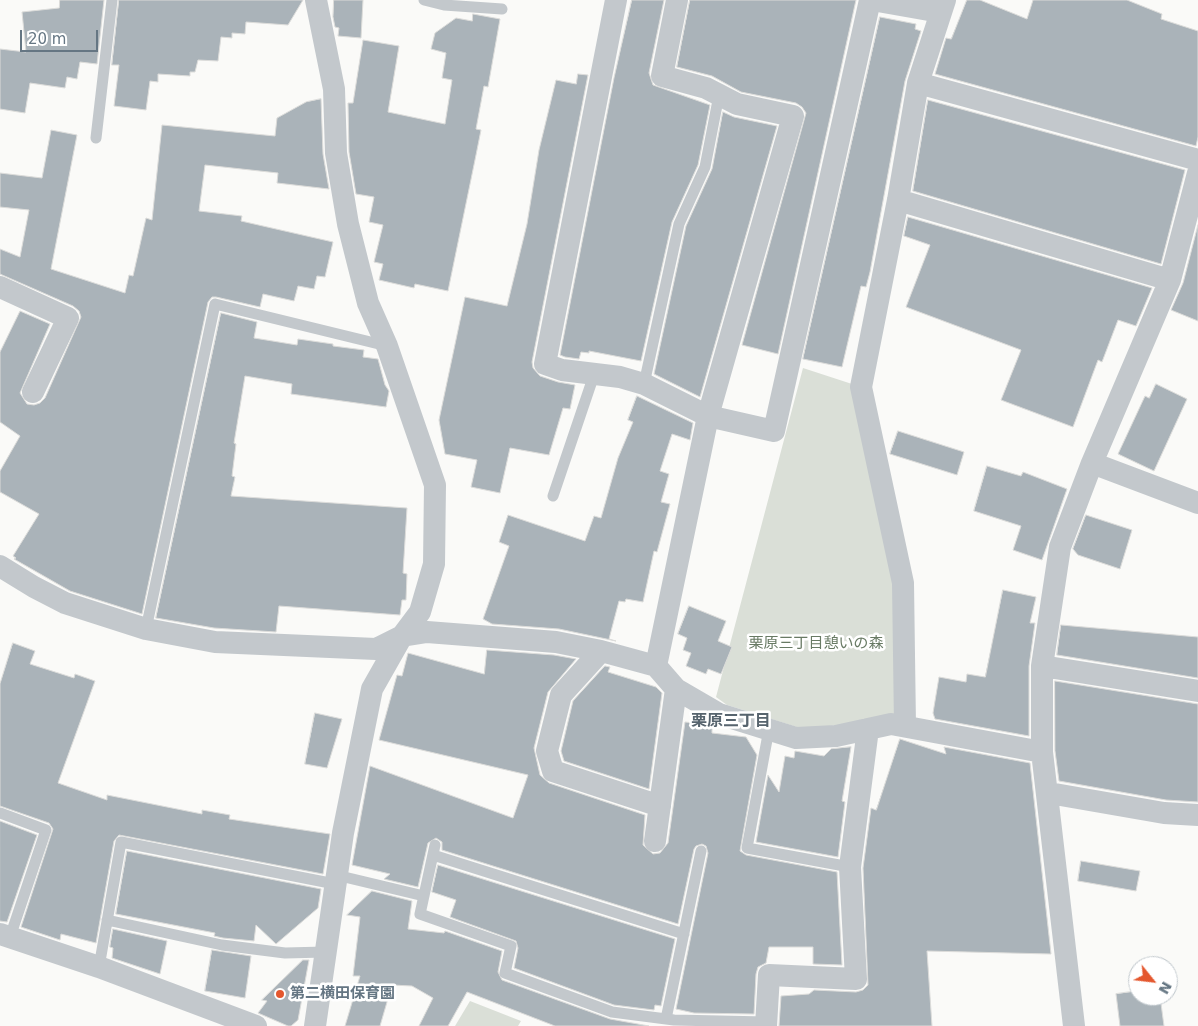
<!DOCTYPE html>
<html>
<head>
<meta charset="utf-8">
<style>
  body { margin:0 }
  #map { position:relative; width:1198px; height:1026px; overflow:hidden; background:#fafaf8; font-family:"DejaVu Sans",sans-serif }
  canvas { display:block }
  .north { position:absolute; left:1128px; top:956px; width:50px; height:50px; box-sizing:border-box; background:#fff; border:1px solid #c1c8cd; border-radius:50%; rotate:119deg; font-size:14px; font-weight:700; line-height:20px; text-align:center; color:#657683 }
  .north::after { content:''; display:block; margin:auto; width:18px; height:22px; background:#e4572e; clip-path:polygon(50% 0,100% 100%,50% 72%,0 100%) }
  .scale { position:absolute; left:20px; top:30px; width:78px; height:22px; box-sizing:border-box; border:2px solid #657683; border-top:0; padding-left:6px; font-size:15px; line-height:18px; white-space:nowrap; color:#657683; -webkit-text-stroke:4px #fff; paint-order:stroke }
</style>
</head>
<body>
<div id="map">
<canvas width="1198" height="1026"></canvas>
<div class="north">N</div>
<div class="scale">20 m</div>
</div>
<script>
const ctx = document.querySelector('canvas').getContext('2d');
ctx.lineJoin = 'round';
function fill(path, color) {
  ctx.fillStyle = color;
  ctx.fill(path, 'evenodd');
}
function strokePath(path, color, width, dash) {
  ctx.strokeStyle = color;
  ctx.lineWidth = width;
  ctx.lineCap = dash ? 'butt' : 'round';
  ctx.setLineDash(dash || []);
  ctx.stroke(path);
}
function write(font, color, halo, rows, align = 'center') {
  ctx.font = font + ' "DejaVu Sans","Noto Sans JP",sans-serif';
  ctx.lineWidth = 5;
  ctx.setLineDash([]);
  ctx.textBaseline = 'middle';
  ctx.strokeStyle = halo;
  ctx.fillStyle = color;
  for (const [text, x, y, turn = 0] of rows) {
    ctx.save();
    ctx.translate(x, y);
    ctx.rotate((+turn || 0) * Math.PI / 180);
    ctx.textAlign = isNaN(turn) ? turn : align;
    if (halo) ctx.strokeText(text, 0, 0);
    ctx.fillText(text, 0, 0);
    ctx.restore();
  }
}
fill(new Path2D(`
  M803,368L852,384L898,584L901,721L800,728L727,705L716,697Z
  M470,1001L521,1021L518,1026H455Z`), '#dadfd7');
const building = new Path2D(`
  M60,0H104L97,64L80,62L77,79L67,77L65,88L30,83L25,113L0,109V49L26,52L22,12L59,8Z
  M119,0H303L288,25L246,22L245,34L232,33V38L221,37L218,61L198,60L195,72H190V76L158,74V82L150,81L146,110L114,106L119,65H112Z
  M334,0H363L361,38L338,36L339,28L335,27L333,17Z
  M632,0H664L649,73L653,85L710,105L698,165L672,222L641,361L589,351V353L581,352L579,359L565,357L560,355L614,78Z
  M690,0H856L778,354L742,345L806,113L802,107L796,103L741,92L712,76L677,67Z
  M967,0H980L1027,19L1033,0H1127L1162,14L1161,19L1198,31V137L1196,146L935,74L946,38L951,39Z
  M473,14L500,19L488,87L484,86L476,129L481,130L476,155L448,291L415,284L414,288L379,280L383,264L374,262L383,225L369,222L374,197L356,194L349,152L348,103H353L363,40L399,46L388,112L445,124L452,80L442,78L446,53L431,49L435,33L456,18L472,21Z
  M880,17L916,24L915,29L921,31L905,81L870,272L866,287L861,286L842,367L803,359Z
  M578,74L588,75L532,362L533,368L540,376L558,382L575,385L570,409L563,408L549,455L510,448L500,493L471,487L477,460L445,454L439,420L465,297L507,306L527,224L539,150L556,80L576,84Z
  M321,99L323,154L329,189L277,183L278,173L205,165L199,211L242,216L241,221L333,242L325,277L317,276L314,289L298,286L294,301L263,294L260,307L216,297H212L208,302L142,614L70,591L14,559L16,558L13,556L39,514L0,492V471L20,436L0,422V352L20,311L50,324L20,393L27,404L34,405L40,403L45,398L81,317L79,311L73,306L0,274V249L20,257L29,210L0,207V173L42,178L51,130L77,135L51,269L125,293L129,275L133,276L146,218L152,220L162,125L275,136L277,118L306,102Z
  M928,100L1185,170L1161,264L913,191Z
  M723,112L734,117L777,126L700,397L654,374L686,226L712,169Z
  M908,217L1152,288L1136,326L1118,320L1102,362L1098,360L1073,427L1001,400L1021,350L906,307L930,245L904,236Z
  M1198,225V321L1171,310L1183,283Z
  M221,313L257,322L254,338L297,345L298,339L333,344V346L364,350L363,357L378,359L385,385L389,391L386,407L291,394L292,384L245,376L234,443L236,444L232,476L235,477L231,496L407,508L403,573L407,574L406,600H402L400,615L279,606L276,632L214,628L156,618Z
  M1156,384L1187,399L1154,471L1118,454L1145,396L1149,398Z
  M637,396L693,423L690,440L672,434L660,471L669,474L661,502L670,504L657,552L654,551L643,602L626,599L625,602L619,601L609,639L616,641L559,629L492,624L483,619L509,546L499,542L508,515L585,541L594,516L601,518L618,458L633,422L628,420Z
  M898,431L964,452L957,475L890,454Z
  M987,466L1021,476L1023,472L1067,489L1042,560L1013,550L1021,526L974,511Z
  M1086,515L1132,530L1120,569L1078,555L1073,549Z
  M1003,590L1036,597L1030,623H1035L1029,666V736L935,719L933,713L939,677L966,682L967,674L985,677Z
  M689,606L726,621L718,641L732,647L721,674L708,669L706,674L686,666L691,653L683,650L687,638L678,634Z
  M1061,625L1198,637V678L1057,655Z
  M13,643L35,651L30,664L74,678L75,674L95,681L58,783L107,800V795L202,814V810L230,815L229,819L330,834L323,874L119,835L114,841L96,943L61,934L60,940L21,927L53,829L49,823L0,806V684Z
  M487,650L554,655L576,659L548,692L534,748L540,775L549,783L645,815L643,845L653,854L660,853L668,843L685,722L712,725V733L746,737L757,755L740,851L746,855L837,872L842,965L813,964V947H769L766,963L758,967L756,974L754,1014L694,1013L676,1009L708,853L706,846L702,844L696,846L694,849L678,924L442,850V842L436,838L428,843L418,887L384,879L390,874L352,865L370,766L513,818L528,775L379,740L397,675L402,676L408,653L484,674Z
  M605,666L610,667L608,672L656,687L662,693L649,789L564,761L561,751L573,701Z
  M1055,681L1198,704V802L1166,800L1059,781L1055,751Z
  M315,713L342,719L327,768L305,764Z
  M900,739L946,754L944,747L1030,763L1051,954L927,951L932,1026H779L781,996L809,994L814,990L856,992L863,990L868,985L863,868L871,808L876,810Z
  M851,747L842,801L845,802L838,857L756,842L768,775L779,792L785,756L794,758L795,751L824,756L831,749Z
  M0,821L37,835L7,922L0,921Z
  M127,851L321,889L318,908L276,944L256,925L254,941L223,938L214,936L215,933L116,914Z
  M1081,861L1140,871L1136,891L1078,881Z
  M438,865L675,939L661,1006L655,1005L654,1010L614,1005L514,968L518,948L516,941L450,917L456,900L432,892Z
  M372,891L412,901L408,929L444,933L445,931L502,951L498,972L502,980L610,1019L649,1026H555L467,992L448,1026H419L433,998L412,986L392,985L380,1026H345L360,976H353L360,917L347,915Z
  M113,929L167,941L160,974L112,958L113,948L110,947Z
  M212,950L251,956L245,998L205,991Z
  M303,960H309L298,1020L291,1026H288L258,1013L267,1001L262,1000Z
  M1138,991V996H1160L1164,1026H1120L1116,994Z`);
fill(building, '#aab3b9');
strokePath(building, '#dcdcda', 1);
strokePath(new Path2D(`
  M424,0L444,5L502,9
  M96,138L112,0
  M644,384L679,224L705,167L719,95
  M553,496L595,372
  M146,629L215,304L387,346
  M769,729L747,848L850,867
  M0,813L46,830L10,937
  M435,845L420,914L511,946L505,973L612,1012L674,1020L766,1022
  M433,855L684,934
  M336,875L424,896
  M107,920L222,945L285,953L325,952
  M99,967L121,842L335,884
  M666,1019L701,851`), '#c3c8cc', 11);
strokePath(new Path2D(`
  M616,0L545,364L562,370L620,377L644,384L708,416L774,431L870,0
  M872,0L940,12
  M918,83L1198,160
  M898,200L1170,280
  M0,287L68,318L33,392
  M1092,463L1198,503
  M0,566L34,587L65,603L146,629L215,642L376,649L402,636L427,632L556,642L601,651L656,666L676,689L719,714L796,738L836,736L891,724L1042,752
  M601,651L561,695L547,751L553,771L660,806
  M656,666L708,416L793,116L737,104L706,88L662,76L677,0
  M1042,666L1198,691
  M905,726L903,583L861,387L898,200L918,83L945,0
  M1049,793L1164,813L1198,815
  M655,841L676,689
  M0,934L99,967L256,1026
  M315,1026L343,833L372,689L402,636L420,612L434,564L435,485L387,346L368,303L348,224L336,153L334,89L316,0
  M766,1026L769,975L856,979L850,867L868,729
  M1074,1026L1042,752V666L1060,547L1092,463L1170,280L1198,173`), '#c3c8cc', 22);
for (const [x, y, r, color] of [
  [280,994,5,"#e4572e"]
]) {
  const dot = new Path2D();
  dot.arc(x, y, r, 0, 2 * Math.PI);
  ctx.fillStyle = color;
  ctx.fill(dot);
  strokePath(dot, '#fff', 2);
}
write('15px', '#687a64', '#fff', [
  ["栗原三丁目憩いの森",816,644]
]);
write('bold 15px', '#657683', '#fff', [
  ["第二横田保育園",290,994]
], 'left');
write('bold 16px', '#57646e', '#fff', [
  ["栗原三丁目",731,722]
]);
</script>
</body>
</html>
